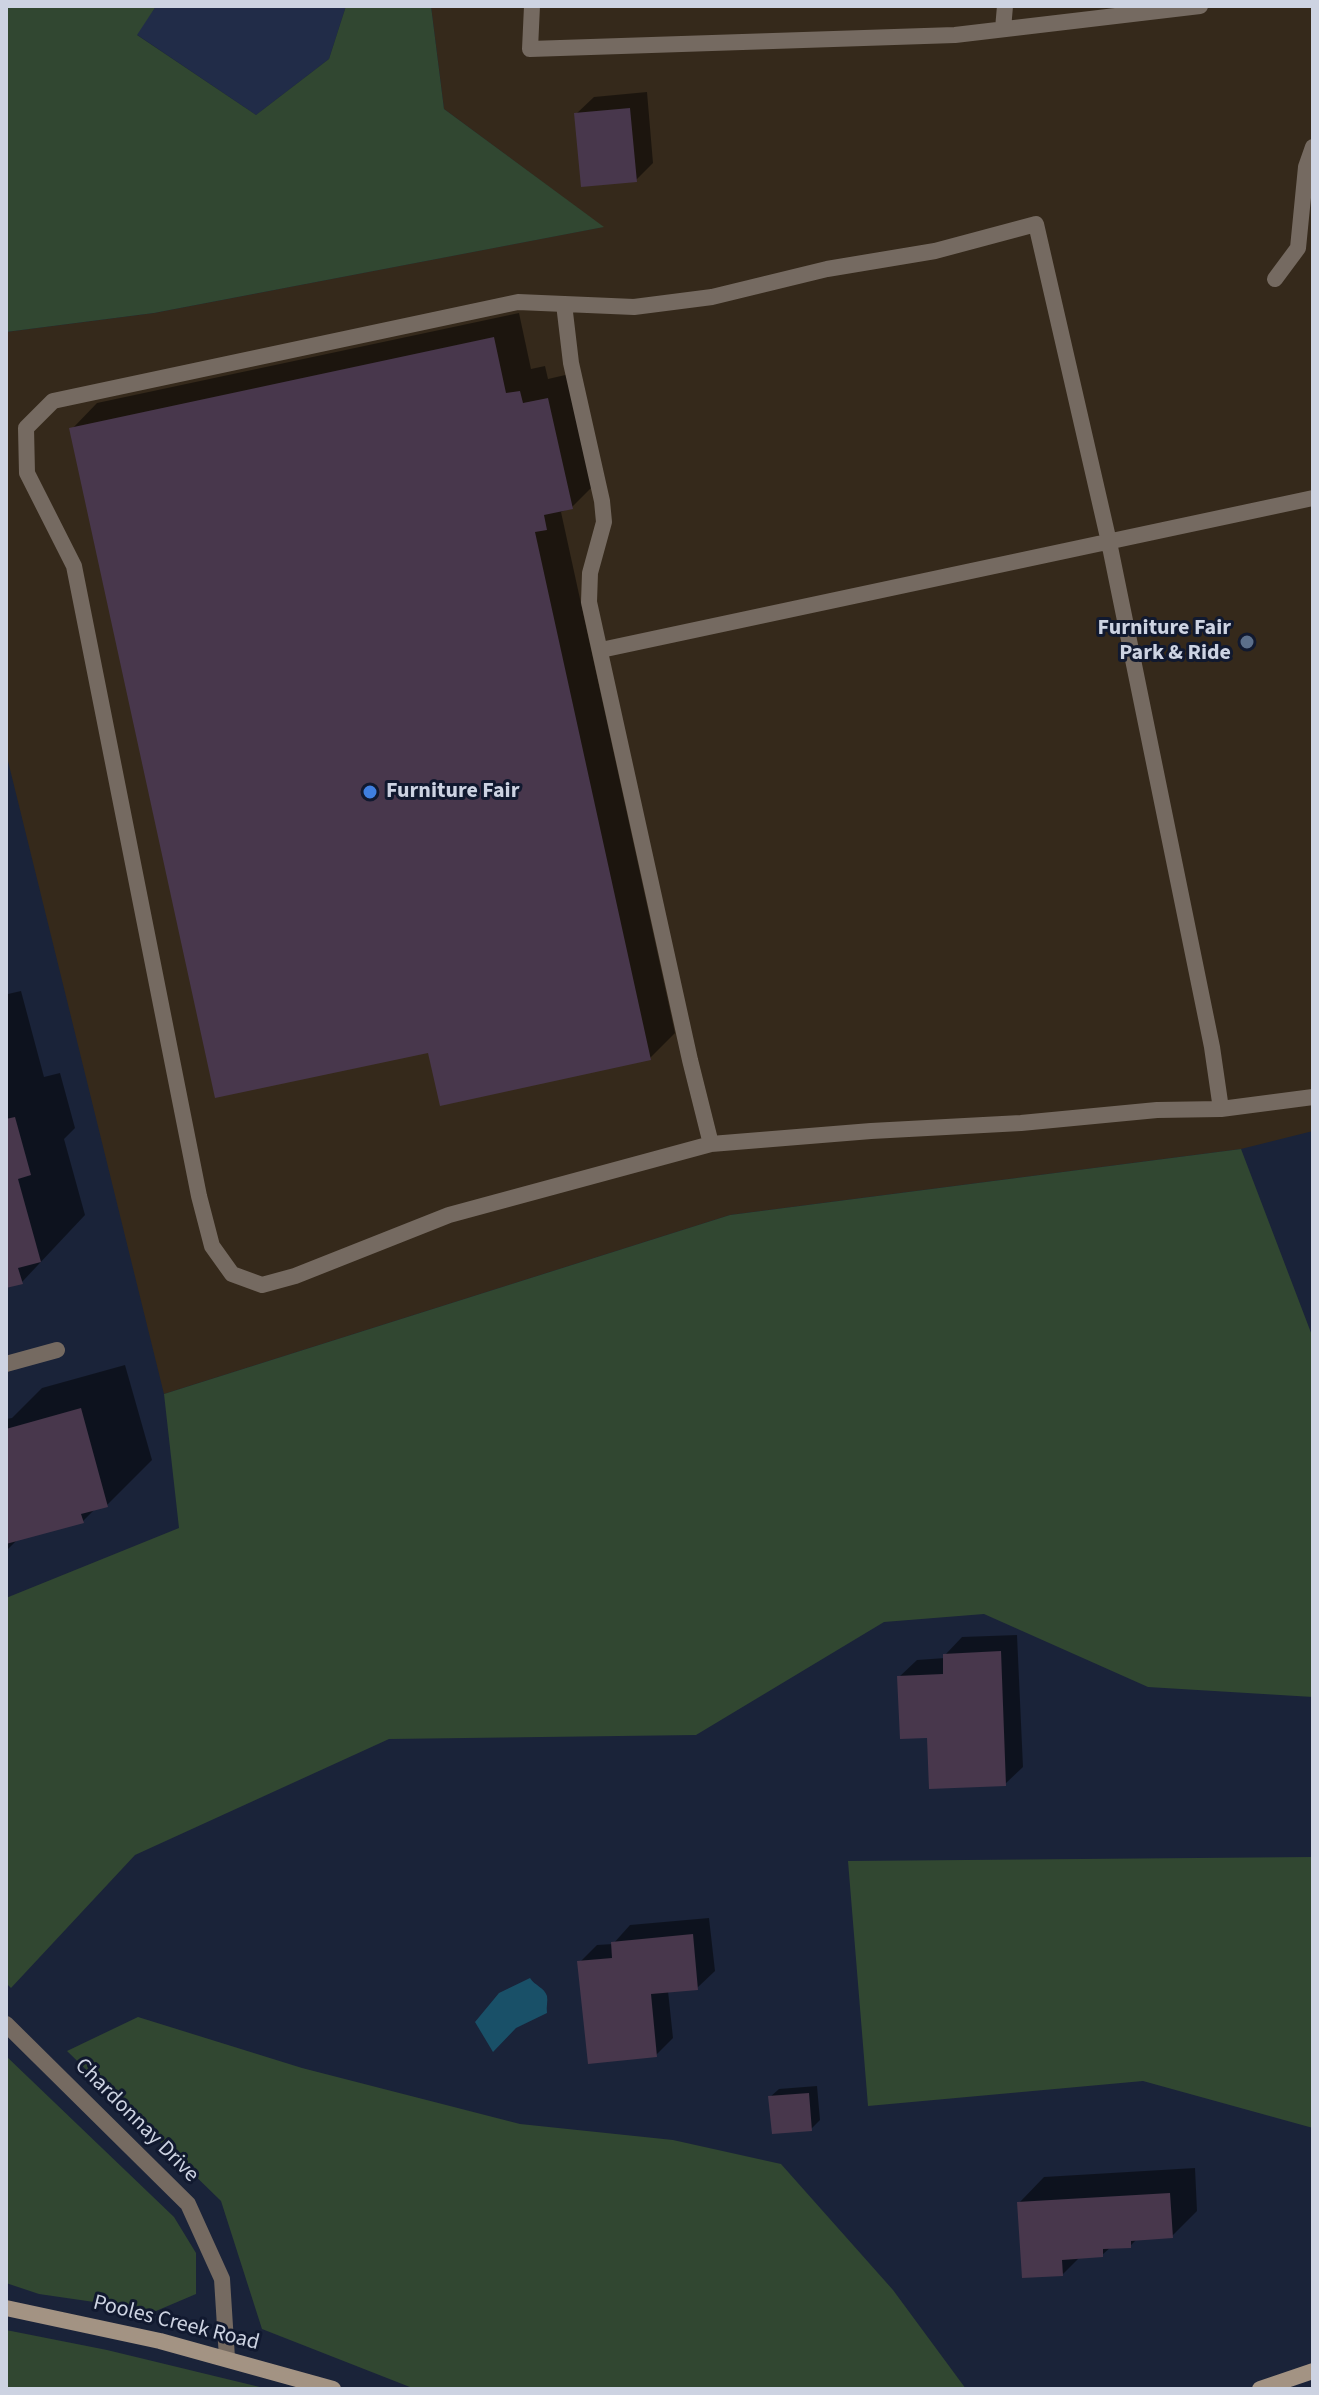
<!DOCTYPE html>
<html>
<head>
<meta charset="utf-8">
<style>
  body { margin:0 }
  #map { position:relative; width:1319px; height:2395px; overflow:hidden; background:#1a2339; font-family:"Source Sans 3",sans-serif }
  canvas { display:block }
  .frame { position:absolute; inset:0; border:8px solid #cdd3e2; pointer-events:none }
</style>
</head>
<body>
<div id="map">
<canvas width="1319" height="2395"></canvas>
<div class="frame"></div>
</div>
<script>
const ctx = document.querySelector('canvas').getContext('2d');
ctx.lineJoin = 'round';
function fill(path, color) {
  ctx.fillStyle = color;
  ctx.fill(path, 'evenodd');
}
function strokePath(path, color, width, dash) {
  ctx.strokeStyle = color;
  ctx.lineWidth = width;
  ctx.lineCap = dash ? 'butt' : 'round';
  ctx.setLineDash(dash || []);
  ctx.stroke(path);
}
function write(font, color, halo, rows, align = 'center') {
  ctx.font = font + ' "Source Sans 3",sans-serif';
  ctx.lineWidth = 6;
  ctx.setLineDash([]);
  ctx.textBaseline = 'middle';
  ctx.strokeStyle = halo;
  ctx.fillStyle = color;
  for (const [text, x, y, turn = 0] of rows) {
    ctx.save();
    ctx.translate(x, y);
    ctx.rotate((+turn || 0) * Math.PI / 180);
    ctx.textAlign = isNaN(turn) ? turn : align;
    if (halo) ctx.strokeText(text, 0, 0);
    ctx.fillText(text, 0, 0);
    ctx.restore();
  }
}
fill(new Path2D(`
  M431,6H1313V1131L1241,1149L730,1215L164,1394L6,753V332L154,313L603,227L444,109Z`), '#35291b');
fill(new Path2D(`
  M156,6H346L329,59L256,115L136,34Z`), '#212c48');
fill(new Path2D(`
  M6,6H156L137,35L256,115L329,59L346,6H431L444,109L604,227L154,313L6,332Z
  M1241,1149L1313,1338V1697L1148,1687L984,1614L884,1622L696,1735L389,1739L135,1855L11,1988L6,1983V1598L179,1528L164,1394L730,1215Z
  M1313,1857V2128L1143,2081L868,2106L848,1861Z
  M138,2017L302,2068L520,2124L673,2140L781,2164L893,2290L966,2389H415L262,2329L221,2201L67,2051Z
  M6,2056L174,2217L196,2253V2294L156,2311L39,2294L6,2283Z
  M6,2330L107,2350L268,2389H6Z`), '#314731');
fill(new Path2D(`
  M530,1978C535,1986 544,1987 547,1996C548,2001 546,2007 547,2013L516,2028L493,2052L475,2022L499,1993Z`), '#195068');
fill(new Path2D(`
  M647,92L653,163L636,180L576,114L594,97Z
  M519,313L531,369L545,366L548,379L574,373L597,482L572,507L561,512L675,1033L650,1058L430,1051L72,429L97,403Z
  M6,987L8,994L21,991L44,1077L60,1073L75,1128L64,1139L85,1215L22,1282L6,1286Z
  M125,1365L152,1460L107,1505L96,1508L83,1521L18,1539L6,1551V1419L12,1418L42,1388Z
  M1017,1635L1023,1767L1005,1784L929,1736L899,1677L917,1660L945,1658V1655L962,1637Z
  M709,1918L715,1971L697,1988L668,1991L673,2038L656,2055L580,1962L597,1945L613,1944L630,1925Z
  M817,2086L820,2120L811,2129L770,2097L779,2089Z
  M1195,2168L1197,2211L1172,2236L1137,2239L1130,2246L1111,2247L1102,2255L1080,2257L1063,2274L1019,2203L1044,2177Z`), '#0007');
fill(new Path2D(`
  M630,108L637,182L581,187L574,113Z
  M494,337L506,393L520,391L523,403L548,398L573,509L544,515L547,530L535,532L651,1060L440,1106L428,1053L215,1098L69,428Z
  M15,1117L31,1175L18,1179L41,1262L18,1268L23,1284L6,1288V1119Z
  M81,1408L108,1507L81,1514L84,1523L6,1544V1429Z
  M1001,1651L1006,1786L929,1789L927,1738L900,1739L897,1676L943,1674V1654Z
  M693,1934L698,1990L651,1994L657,2057L588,2064L577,1961L612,1958L611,1942Z
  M809,2093L812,2131L772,2134L768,2096Z
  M1170,2193L1173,2238L1131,2241V2248L1103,2249V2257L1062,2260L1063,2276L1022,2278L1017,2202Z`), '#48374c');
strokePath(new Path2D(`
  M532,6L530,49L955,35L1200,6
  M1003,29L1005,6
  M1275,279L1298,248L1306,167L1313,147
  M564,304L571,363L602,501L604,522L590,573L589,602L690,1060L711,1144
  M601,650L1313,498
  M1221,1109L1212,1047L1109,542L1036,224L935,251L827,269L712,297L634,307L518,302L53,401L26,428L27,473L74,566L199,1196L212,1246L232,1274L262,1285L295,1276L449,1215L711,1144L871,1131L1021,1123L1157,1110L1221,1109L1313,1097
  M6,1364L57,1350`), '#756a61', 16);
strokePath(new Path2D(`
  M6,2024L188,2204L222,2279L227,2358`), '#756a61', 16);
strokePath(new Path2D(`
  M6,2308L160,2341L333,2389
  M1260,2389L1313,2371`), '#a39383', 16);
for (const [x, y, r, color] of [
  [1247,642,8,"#5c6f8a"],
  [370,792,8,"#3f7fe0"]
]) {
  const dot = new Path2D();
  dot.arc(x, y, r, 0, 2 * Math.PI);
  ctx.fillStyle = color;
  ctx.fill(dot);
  strokePath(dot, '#11192f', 3);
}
write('bold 22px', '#cdd3e2', '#11192f', [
  ["Furniture Fair",1231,629],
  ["Park & Ride",1231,654],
  ["Furniture Fair",386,792,"left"]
], 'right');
write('22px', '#cdd3e2', '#11192f', [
  ["Chardonnay Drive",136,2121,45],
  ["Pooles Creek Road",176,2324,14]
]);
</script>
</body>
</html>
